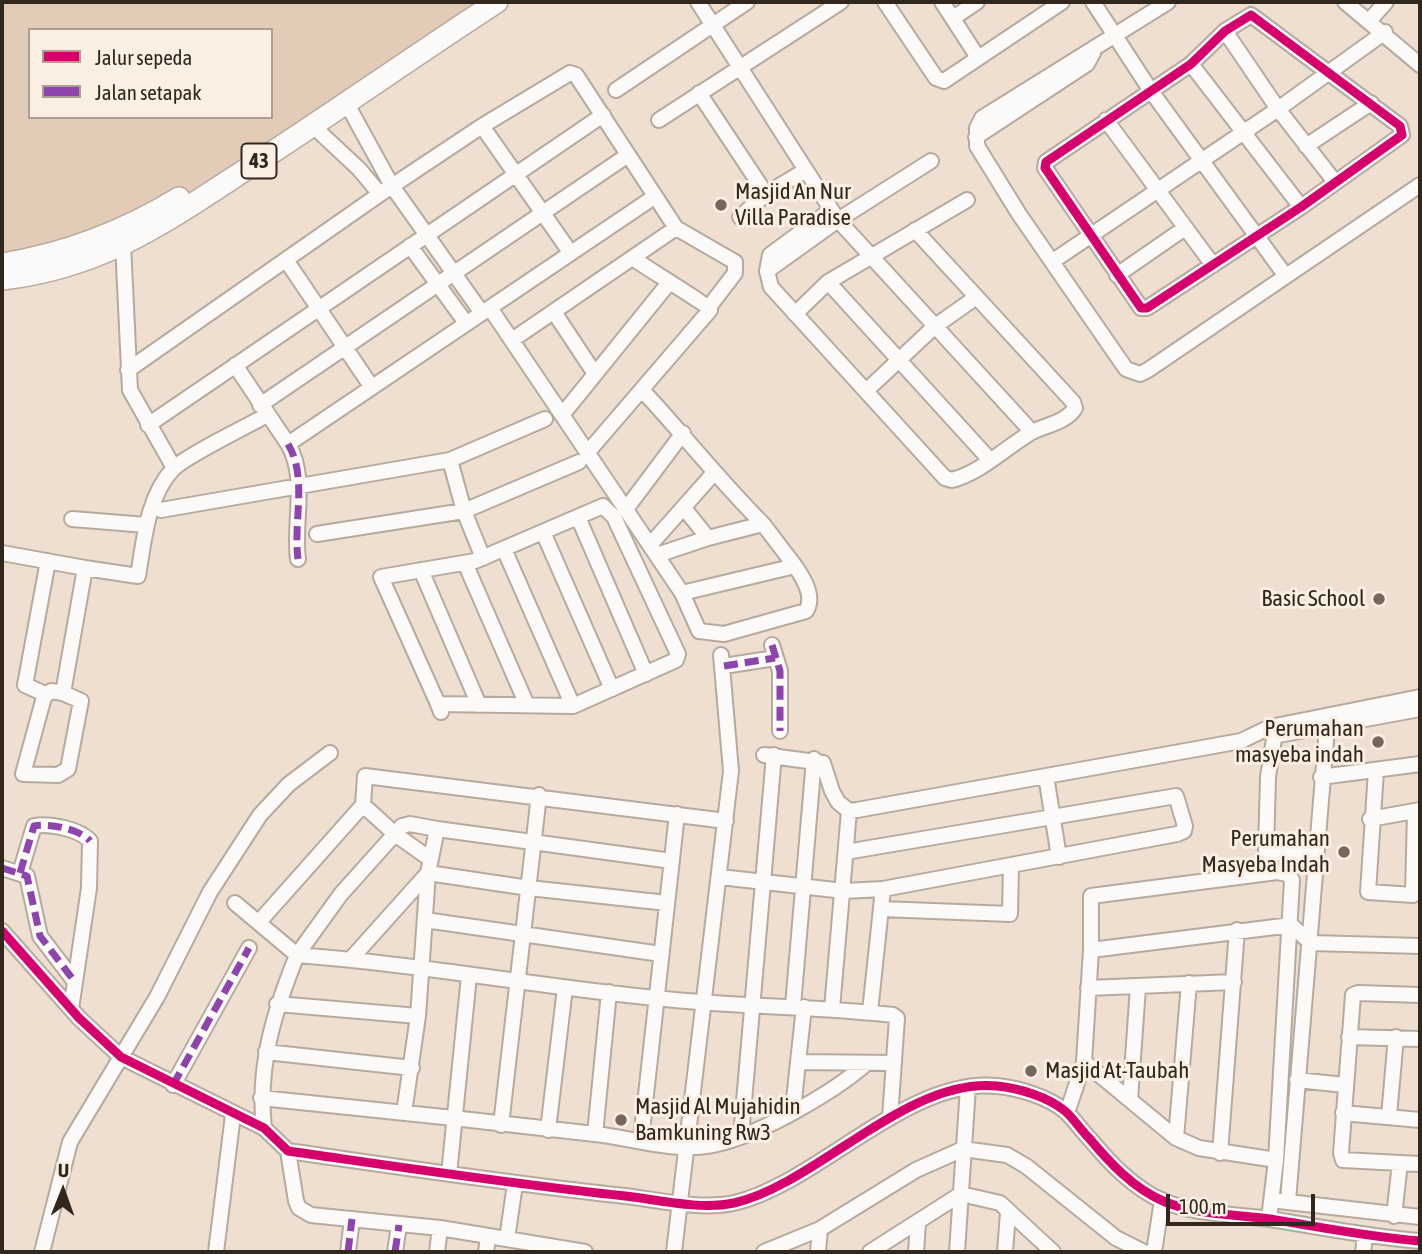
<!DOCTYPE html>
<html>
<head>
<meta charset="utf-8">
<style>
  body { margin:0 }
  #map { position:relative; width:1422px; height:1254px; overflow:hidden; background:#eedfd1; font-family:"Asap Condensed",sans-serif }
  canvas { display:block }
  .frame { position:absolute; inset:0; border:4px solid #32271d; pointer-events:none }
  .legend { position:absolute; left:28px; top:28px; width:245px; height:91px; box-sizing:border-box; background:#fbefe4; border:2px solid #ab9f94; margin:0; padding:9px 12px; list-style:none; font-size:21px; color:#32271d }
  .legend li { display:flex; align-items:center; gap:14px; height:35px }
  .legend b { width:35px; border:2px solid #ab9f94 }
  .north { position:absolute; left:28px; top:1156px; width:70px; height:70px; -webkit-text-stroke:5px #fbefe4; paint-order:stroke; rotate:1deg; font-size:19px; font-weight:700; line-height:28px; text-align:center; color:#32271d }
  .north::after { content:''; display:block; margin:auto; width:24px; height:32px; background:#32271d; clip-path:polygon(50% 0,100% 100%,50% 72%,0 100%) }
  .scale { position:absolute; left:1166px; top:1194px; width:149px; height:32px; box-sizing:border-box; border:4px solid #32271d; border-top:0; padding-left:9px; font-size:21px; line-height:24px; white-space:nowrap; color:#32271d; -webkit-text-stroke:5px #fbefe4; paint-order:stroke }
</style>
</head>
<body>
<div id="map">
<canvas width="1422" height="1254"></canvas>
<div class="frame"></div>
<ul class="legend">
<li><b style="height:9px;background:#d6006c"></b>Jalur sepeda</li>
<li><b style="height:9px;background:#8e44ad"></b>Jalan setapak</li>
</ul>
<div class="north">U</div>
<div class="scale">100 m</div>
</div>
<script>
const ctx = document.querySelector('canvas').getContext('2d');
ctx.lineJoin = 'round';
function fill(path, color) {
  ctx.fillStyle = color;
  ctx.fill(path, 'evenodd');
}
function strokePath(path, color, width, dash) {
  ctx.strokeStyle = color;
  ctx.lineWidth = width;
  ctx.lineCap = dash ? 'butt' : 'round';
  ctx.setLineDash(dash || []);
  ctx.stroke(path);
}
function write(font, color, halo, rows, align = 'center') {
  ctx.font = font + ' "Asap Condensed",sans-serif';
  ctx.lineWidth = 6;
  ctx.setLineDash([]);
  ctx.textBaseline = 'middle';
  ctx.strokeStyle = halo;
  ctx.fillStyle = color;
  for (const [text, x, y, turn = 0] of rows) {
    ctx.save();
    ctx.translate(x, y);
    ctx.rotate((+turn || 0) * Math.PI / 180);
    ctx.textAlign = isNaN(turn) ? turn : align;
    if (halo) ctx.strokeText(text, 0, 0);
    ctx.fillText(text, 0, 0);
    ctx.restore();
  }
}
fill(new Path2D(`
  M2,2H482L197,194L2,269ZM30,30H271V117H30Z`), '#e3ccb7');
const minor = new Path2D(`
  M698,2L838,220L1032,432
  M885,2L936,78L944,81L1062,2
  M942,2L977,56
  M1093,2L1151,91L1285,275
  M1168,2L982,118L977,128V146L1019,214L1126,369L1140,374L1148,370L1420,185
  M1345,2L1420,65
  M1251,15L1400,126L1402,135L1301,207L1147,308H1141L1045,168L1046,162L1191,64L1225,31Z
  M953,18L977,2
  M1369,21L1386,2
  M1225,31L1278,109L1335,182
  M1191,64L1301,207
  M616,90L747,2
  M699,93L766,194
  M347,104L392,186L482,313
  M659,120L841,2
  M1106,120L1213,265
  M313,126L359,169L380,194
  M482,126L570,252
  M976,137L1087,64L1093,53
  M1306,146L1371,103
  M831,210L770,255L767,271L771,287L945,478L952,480C982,472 1006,447 1032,432C1046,425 1067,422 1075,408L1073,402L915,230
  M740,217L766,194L806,170
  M123,244L130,390L174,468
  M410,246L466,323
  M286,260L371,386
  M1053,261L1278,109L1385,32
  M767,271L838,220L931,161
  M1117,275L1185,228
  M828,282L990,460
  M490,308L682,593L699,631L724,634L806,611C815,597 804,579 795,566
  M554,312L595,374
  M795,314L828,282L967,200
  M512,340L676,228
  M235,365L288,444L654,197
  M128,370L380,194L482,126L570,73L576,75L676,228L735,262V273L709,307
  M643,391C684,435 720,481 763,524
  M866,391L934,327L975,298
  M260,405L628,155
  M562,415L668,284
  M148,425L603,115
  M288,444C308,478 293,521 298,559
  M588,452L710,310C708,305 645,267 634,259
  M626,509L683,433
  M161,510L450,460
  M578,517L646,674
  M72,519L146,525
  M543,532L612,689
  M317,534L464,511L450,460L545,419
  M650,545L713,474
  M504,549L573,706
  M2,553L85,568
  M657,555L708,538
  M483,558L464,511L579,462
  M465,563L527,705
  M421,570L479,705
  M682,593L795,566L763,524L708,538L684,508
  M772,645L780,671V731
  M724,666L775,658
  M63,693L81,701L68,769L58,775L23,774L44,697L51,691L63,693L85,568L138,576C144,541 147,497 173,469C187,455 246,427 267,415
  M45,694L25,685L48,561
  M438,704L573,706L676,660L678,654L614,517L603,506L475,561L381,577L438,704L441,712
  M764,755L823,763L832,791L838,802L849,811L857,810L1241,741L1270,727L1420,697
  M1376,771L1368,892L1413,895L1415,811
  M1046,776L1059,857
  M1321,777L1420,764
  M1370,819L1420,810
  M1315,855L1269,853L1266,850L1268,777L1274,739L1278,735L1420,709
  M430,859L395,834L363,805L365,776L726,821
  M2,868L27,876L40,936L75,982
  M20,873L34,826C49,823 80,829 90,841L89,888L71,1009
  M428,873L529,888L667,903
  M720,877L844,891L883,889L1177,834L1184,831L1185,826L1176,796L846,852
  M235,903L297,955L341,894L402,826L410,824L437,829
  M881,909L1010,914L1011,866
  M425,920L661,954
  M259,922L363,805
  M2,931L79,1018L121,1057L264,1128L288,1151C400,1167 512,1184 625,1196C659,1200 700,1210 734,1203C817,1184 907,1077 997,1086C1019,1088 1048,1097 1065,1111C1074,1119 1081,1130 1089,1138C1109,1162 1133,1188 1163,1201C1196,1215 1234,1214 1270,1219C1320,1227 1369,1237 1420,1241
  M1091,950L1291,925L1311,943L1420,946
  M350,960L428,873
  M1088,988L1234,982
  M1420,995L1358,993L1353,995L1341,1153L1343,1160L1420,1164
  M277,1004L418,1016
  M793,1006L814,759
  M804,1007L798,1062L894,1063
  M832,1009L849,811
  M870,1012L883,889
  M1349,1037L1420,1039
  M266,1052L412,1068
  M1084,1062L1176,1138L1199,1148L1276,1160
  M1297,1080L1345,1085
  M173,1085L249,948
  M261,1098C372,1109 484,1121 595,1134C631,1138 670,1151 706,1146C752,1140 831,1094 866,1064
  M1130,1100L1138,987
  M793,1110L798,1062
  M404,1113L418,1016L428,873L437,829L672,861
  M1067,1113L1084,1062L1091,950V896L1277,872L1288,874L1292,880L1276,1160L1269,1219
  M1343,1113L1420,1120
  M1389,1116L1396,1037
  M501,1125L539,795
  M264,1128C257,1066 274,1012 297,955C417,964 535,986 655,998C734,1007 814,1006 893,1015L897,1018L890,1118
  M548,1130L565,988
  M595,1134L609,992
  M741,1136L774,755
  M1176,1138L1189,983
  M641,1140L677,814
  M288,1151L296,1201L299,1208L311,1215L440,1228L585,1252
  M1220,1153L1237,930
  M449,1174L469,976
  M961,1194L1000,1203L1053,1252
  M1279,1201L1420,1217
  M1288,1201L1327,728
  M1394,1216L1400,1163
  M507,1239L515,1184
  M42,1252L70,1142L157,997L210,892L260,815L289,784L330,753
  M216,1252L233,1115
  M348,1252L352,1219
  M395,1252L399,1225
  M437,1252L440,1228
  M486,1252L488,1237
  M674,1252L731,771L721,655
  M764,1252L820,1229L916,1170L963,1149L1007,1155L1026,1166L1116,1238L1144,1252
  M818,1252L820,1229
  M870,1252L961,1194
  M916,1252L918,1223
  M957,1252L968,1087
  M1005,1252L1008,1212
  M1154,1252L1162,1200
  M1363,1252L1365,1236`);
const highway = new Path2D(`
  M2,264C66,254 123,232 179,198
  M2,279C108,267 172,217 259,161C339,109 417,54 497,2`);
strokePath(minor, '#b6aa9f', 18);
strokePath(highway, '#b6aa9f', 24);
strokePath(minor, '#fcfaf8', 14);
strokePath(highway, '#fcfaf8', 21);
strokePath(new Path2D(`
  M288,444C308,478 293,521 298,559
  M772,645L780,671V731
  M724,666L775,658
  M2,868L27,876L40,936L75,982
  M20,873L34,826C49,823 80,829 90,841
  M173,1085L249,948
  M348,1252L352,1219
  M395,1252L399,1225`), '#8e44ad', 7, [14, 7]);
strokePath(new Path2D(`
  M1251,15L1400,126L1402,135L1301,207L1147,308H1141L1045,168L1046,162L1191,64L1225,31Z
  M2,931L79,1018L121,1057L264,1128L288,1151C400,1167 512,1184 625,1196C659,1200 700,1210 734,1203C817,1184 907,1077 997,1086C1019,1088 1048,1097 1065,1111C1074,1119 1081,1130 1089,1138C1109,1162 1133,1188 1163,1201C1196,1215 1234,1214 1270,1219C1320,1227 1369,1237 1420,1241`), '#d6006c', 9);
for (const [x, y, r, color] of [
  [721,205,7,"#74675c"],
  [1379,599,7,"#74675c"],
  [1378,742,7,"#74675c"],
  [1344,852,7,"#74675c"],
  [1031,1071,7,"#74675c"],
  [621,1120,7,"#74675c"]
]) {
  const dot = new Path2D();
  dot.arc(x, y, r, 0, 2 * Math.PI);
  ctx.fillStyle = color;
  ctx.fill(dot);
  strokePath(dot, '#fbefe4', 2.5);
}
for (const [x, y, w] of [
  [259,161,35]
]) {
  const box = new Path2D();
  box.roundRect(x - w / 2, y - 17.5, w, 35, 5);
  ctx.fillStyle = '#fbefe4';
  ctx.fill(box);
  strokePath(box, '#32271d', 2);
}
write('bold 21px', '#32271d', null, [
  ["43",259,161]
]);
write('23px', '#32271d', '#fbefe4', [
  ["Masjid An Nur",735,192],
  ["Villa Paradise",735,218],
  ["Basic School",1365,599,"right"],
  ["Perumahan",1364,729,"right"],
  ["masyeba indah",1364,755,"right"],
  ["Perumahan",1330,839,"right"],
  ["Masyeba Indah",1330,865,"right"],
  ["Masjid At-Taubah",1045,1071],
  ["Masjid Al Mujahidin",635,1107],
  ["Bamkuning Rw3",635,1133]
], 'left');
</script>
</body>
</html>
